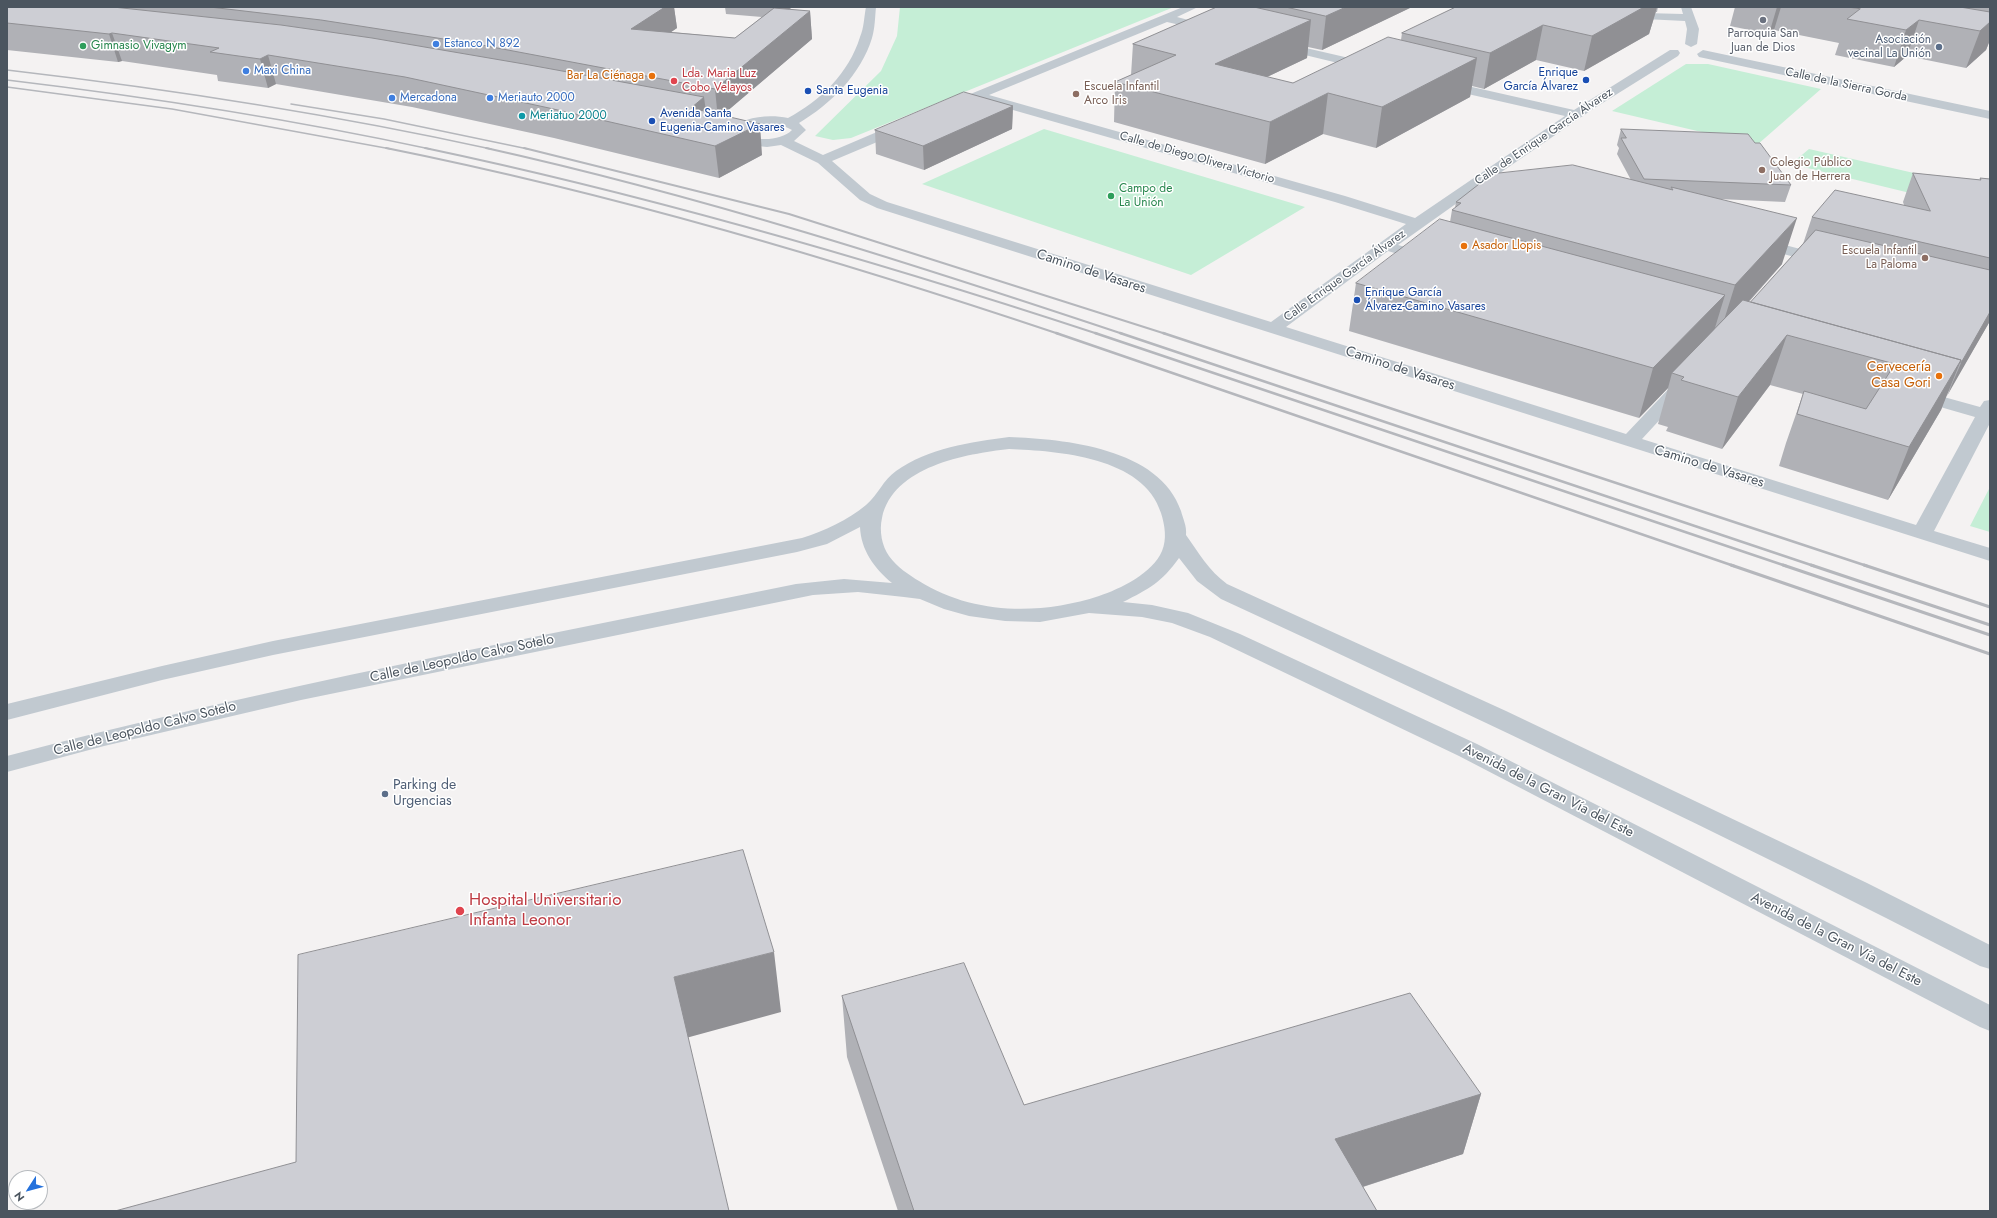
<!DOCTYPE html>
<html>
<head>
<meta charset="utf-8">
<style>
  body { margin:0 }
  #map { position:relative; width:1997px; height:1218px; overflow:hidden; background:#f4f2f2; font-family:Jost,sans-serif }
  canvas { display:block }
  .frame { position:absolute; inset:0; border:8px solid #4b555f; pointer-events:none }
  .north { position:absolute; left:8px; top:1170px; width:40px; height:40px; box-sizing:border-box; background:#fff; border:1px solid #b7bbbf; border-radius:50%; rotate:234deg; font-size:11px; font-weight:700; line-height:16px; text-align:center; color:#4b555f }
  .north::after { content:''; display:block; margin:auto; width:14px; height:18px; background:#2471dc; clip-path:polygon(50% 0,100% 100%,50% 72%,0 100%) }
</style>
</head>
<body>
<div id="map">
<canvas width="1997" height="1218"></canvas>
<div class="frame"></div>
<div class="north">N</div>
</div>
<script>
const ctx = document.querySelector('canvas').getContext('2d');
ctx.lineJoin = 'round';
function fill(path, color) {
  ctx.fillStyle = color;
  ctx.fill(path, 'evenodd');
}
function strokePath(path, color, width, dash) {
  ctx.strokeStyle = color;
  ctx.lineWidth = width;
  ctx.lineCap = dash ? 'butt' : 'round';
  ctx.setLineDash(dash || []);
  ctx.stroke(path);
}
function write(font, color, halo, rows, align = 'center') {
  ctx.font = font + ' Jost,sans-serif';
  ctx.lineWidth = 3;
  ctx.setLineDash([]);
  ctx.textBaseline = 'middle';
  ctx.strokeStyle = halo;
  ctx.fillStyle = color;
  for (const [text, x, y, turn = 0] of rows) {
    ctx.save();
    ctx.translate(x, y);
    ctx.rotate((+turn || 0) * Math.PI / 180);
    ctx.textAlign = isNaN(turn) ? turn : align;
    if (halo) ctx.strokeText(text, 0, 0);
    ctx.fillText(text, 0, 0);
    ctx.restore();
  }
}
fill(new Path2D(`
  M900,7H1174L851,138L833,140L815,136L881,71L897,36Z
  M1686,64H1708L1821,89L1757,145L1612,111Z
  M1044,129L1305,207L1191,275L922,184Z
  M1809,149L1927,176L1910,193L1791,164Z
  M1990,487V532L1970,526Z`), '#c5eed6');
fill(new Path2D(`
  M866,7H876C875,17 875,28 872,38C861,74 831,104 799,123L806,130L794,141L823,155L898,123H908L910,126L908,129L832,161L870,194L887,202L1271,322L1406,224L1335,202L978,100L968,101L966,98L968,95L1183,7H1198L1177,17L1215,27L1217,29L1215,31L1211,32L1167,22L989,95L1345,196L1415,218L1565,116L1437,87L1435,84L1437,81L1441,80L1574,110L1670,50H1678L1680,53L1678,56L1593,109L1497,175L1524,181L1526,184L1524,187L1519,188L1488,181L1398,245L1433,255L1435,258L1433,261L1427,263L1388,251L1286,327L1626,434L1677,380L1683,379L1689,380L1692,384L1689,388L1642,439L1916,525L1975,417L1909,398L1906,394L1909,390L1915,389L1980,407L1984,401L1990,400V423L1934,531L1990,548V561L877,208L860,200L818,163L781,145L767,147L748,145L736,140L728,133C740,116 769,114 788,118C820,101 849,73 860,37C864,28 864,17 866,7ZM766,124L782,125L792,130C781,141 755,142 743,133L749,128Z
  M1593,7H1615L1644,13L1683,14L1681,7H1691L1699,29L1697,44L1691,47L1685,44L1687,29L1685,21L1644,19L1598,10Z
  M1280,42L1375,64L1377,67L1371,71L1276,48L1274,46L1276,44Z
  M1703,50L1990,111V119L1699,57L1697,54Z
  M1758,238L1831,257L1833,260L1831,263L1825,265L1753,246L1750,243L1753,240Z
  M1009,437C1064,439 1160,448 1181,511C1183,519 1187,526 1186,535C1199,553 1208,570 1227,584L1506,711L1867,883L1990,945V969L1980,966C1730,837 1476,717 1221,599L1197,581L1179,558C1162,582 1149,589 1123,602L1152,605L1188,613L1240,634L1477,744L1990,1005V1031L1980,1027L1459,756L1210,637L1172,623L1142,617L1089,613L1040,622L1005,621L969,616L944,609L920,599L904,597L858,592L813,595L301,700L104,746L7,772V756C268,687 532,638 796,584L844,579L892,583C874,568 861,550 860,527L827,544L797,552L273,655L162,680L7,720V704L162,666L273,641L802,538C824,531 848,520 866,505C878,495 883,480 896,471C928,448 971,442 1009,437ZM1009,449C1058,451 1144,457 1161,513C1165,526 1167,539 1162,551C1153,573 1120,589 1099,596C1041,615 973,615 919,581C909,575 897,567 889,556C882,546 879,531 882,518C893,466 966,454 1009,449Z`), '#c1c9d0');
strokePath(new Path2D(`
  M7,70C170,89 331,114 491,149
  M7,80C149,97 290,119 430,149
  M7,87L172,109L391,149
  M291,104L384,119L528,149`), '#b5b7bc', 1.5);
strokePath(new Path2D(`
  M386,148C615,194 838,260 1059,334
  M425,148C653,196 876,261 1098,334
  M486,148C702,196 913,264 1123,334
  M524,148L789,214L1166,334`), '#b5b7bc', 2);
strokePath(new Path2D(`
  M1056,333L1734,566
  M1095,333L1786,566
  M1120,333L1814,566
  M1163,333L1867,566`), '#b5b7bc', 2.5);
strokePath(new Path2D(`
  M1731,565L1990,654
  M1783,565L1990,635
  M1811,565L1990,625
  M1864,565L1990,607`), '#b5b7bc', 3);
fill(new Path2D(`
  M7,7H674L677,28L671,32L735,38L762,17L726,14L725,7H792L789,10L810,11L812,39L722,115L762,155L719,178L554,138L412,107L276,84L268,88L218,81L217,75L122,61L118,62L7,50Z
  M1217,7H1412L1322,50L1308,47L1307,58L1267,77L1293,83L1401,40L1402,33L1456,7H1658L1657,12H1656L1653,21L1649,34L1584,71L1536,60L1484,89L1472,86L1470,97L1376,148L1323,134L1265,164L1114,122L1115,82L1131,75L1133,44Z
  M1735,7H1990V40L1986,50L1966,68L1907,56L1894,67L1835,55L1839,43L1774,30L1769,34L1730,26Z
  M1013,106L1012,129L924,170L876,154L875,130Z
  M1621,129L1755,143L1791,185L1785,202L1719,199L1782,264L1749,302H1751L1803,244L1812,217L1904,205L1903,202L1913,173L1980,180V178L1990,179V321L1946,396L1941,410L1888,500L1779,466L1786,443L1803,394L1770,385L1722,449L1666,431L1668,427L1658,424L1668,388L1639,418L1349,331L1356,283L1450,222L1452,210L1455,208L1456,202L1631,180L1617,154L1619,148L1617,145Z
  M842,996L1024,1105L1481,1094L1463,1154L1363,1187L1377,1211H898L847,1057Z`), '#b0b1b6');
fill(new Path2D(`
  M665,7H674L677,28L635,57L631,29Z
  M775,7H792L776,19Z
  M1346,7H1412L1322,50L1326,16Z
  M1644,7H1657L1653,21L1649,34L1584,71L1592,36Z
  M1777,7H1781L1774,30L1769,34Z
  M810,11L812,39L718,119L715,89Z
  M1311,20L1307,58L1212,103L1215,64Z
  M1919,20L1907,56L1894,67L1906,30Z
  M1990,22V40L1986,50L1966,68L1980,31Z
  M1543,25L1536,60L1484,89L1490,53Z
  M112,33L122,61L118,62L109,34Z
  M268,55L276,84L268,88L260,59Z
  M1477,58L1470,97L1376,148L1382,107Z
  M1328,93L1323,134L1265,164L1270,122Z
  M704,97L708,127L691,108Z
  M1013,106L1012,129L924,170L923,146Z
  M760,124L762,155L719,178L715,146Z
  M1797,218L1782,264L1720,333L1735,285Z
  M1725,295L1710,344L1672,373L1668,388L1639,418L1653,368Z
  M1990,312V321L1947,396L1961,363Z
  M1787,335L1770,385L1722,449L1738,397Z
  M1961,360L1941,410L1888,500L1909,447Z
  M774,952L781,1012L686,1038L674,977Z
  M1481,1094L1463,1154L1322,1200L1335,1139Z`), '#909094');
const building = new Path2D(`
  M7,7H113L281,25L372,38L524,64L704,97L691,108L760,124L715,146L549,108L405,77L268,55L260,59L210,52L219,48L112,33L109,34L7,23Z
  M210,7H665L631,29L735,38L774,8L810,11L715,89L476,44L321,20Z
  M1217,7H1254L1311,20L1215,64L1293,83L1388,37L1477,58L1382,107L1328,93L1270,122L1115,82L1176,55L1133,44Z
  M1286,7H1346L1326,16Z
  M1456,7H1644L1592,36L1543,25L1490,53L1402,33Z
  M1848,7H1960L1990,12V22L1980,31L1919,20L1906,30L1847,19L1860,9Z
  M964,92L1013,106L923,146L875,130Z
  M1621,129L1748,134L1755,143H1760L1791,185L1644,179L1621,138H1626Z
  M1573,165L1673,190L1671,187L1797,218L1735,285L1452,210L1461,203L1456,202L1492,174Z
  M1913,173L1981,180L1980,178L1990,179V258L1812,217L1835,190L1930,211Z
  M1440,219L1725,295L1653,368L1356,283Z
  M1816,230L1990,270V312L1961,363V360L1751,302Z
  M1743,300L1961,360L1909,447L1797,414L1804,391L1866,409L1895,364L1787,335L1738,397L1681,380L1684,377L1672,373Z
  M743,850L774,952L674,977L729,1211H115L296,1162L298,955Z
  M964,963L1024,1105L1410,993L1481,1094L1335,1139L1377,1211H914L842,996Z`);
fill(building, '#cdced4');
strokePath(building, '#909094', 1);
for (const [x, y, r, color] of [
  [1763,20,4,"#6b7280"],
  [436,44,4,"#3f7fe0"],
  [83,46,4,"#2e9e5b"],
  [1939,47,4,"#5c6f8a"],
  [246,71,4,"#3f7fe0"],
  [652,76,4,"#e8710a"],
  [1586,80,4,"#1a4fb4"],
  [674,81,4,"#e0444e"],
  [808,91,4,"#1a4fb4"],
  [1076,94,4,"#8d6e63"],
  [392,98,4,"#3f7fe0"],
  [490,98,4,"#3f7fe0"],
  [522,116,4,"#0f9aa8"],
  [652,121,4,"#1a4fb4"],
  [1762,170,4,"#8d6e63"],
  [1111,196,4,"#2e9e5b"],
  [1464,246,4,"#e8710a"],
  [1925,258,4,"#8d6e63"],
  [1357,300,4,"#1a4fb4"],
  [1939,376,4,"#e8710a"],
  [385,794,4,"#5c6f8a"],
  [460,911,5,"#e0444e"]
]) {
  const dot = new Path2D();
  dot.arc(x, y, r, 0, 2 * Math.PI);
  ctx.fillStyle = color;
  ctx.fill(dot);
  strokePath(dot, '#fff', 1.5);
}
write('12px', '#5b616d', '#fff', [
  ["Parroquia San",1763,34],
  ["Juan de Dios",1763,48]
]);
write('12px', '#4e5e75', '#fff', [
  ["Asociación",1931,40],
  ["vecinal La Unión",1931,54]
], 'right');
write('12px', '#366cbe', '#fff', [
  ["Estanco N 892",444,44],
  ["Maxi China",254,71],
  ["Mercadona",400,98],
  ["Meriauto 2000",498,98]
], 'left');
write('12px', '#27864d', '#fff', [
  ["Gimnasio Vivagym",91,46],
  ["Campo de",1119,189],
  ["La Unión",1119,203]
], 'left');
write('12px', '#164399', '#fff', [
  ["Enrique",1578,73,"right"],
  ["García Álvarez",1578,87,"right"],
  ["Santa Eugenia",816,91],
  ["Avenida Santa",660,114],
  ["Eugenia-Camino Vasares",660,128],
  ["Enrique García",1365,293],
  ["Álvarez-Camino Vasares",1365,307]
], 'left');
write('12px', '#be3a42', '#fff', [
  ["Lda. Maria Luz",682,74],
  ["Cobo Velayos",682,88]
], 'left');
write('12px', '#c56008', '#fff', [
  ["Bar La Ciénaga",644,76],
  ["Asador Llopis",1472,246,"left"]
], 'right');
write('12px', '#4b555f', '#fff', [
  ["Calle de la Sierra Gorda",1846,85,12],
  ["Calle de Enrique García Álvarez",1544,137,-34],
  ["Calle de Diego Olivera Victorio",1197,158,16],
  ["Calle Enrique García Álvarez",1345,276,-36]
]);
write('12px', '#785e54', '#fff', [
  ["Escuela Infantil",1084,87],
  ["Arco Iris",1084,101],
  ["Colegio Público",1770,163],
  ["Juan de Herrera",1770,177],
  ["Escuela Infantil",1917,251,"right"],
  ["La Paloma",1917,265,"right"]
], 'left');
write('12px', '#0d838f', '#fff', [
  ["Meriatuo 2000",530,116]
], 'left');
write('14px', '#4b555f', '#fff', [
  ["Camino de Vasares",1091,272,18],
  ["Camino de Vasares",1400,369,18],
  ["Camino de Vasares",1709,467,17],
  ["Calle de Leopoldo Calvo Sotelo",462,659,-12],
  ["Calle de Leopoldo Calvo Sotelo",145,729,-14],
  ["Avenida de la Gran Vía del Este",1548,791,27],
  ["Avenida de la Gran Vía del Este",1836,940,27]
]);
write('14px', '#c56008', '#fff', [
  ["Cervecería",1931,368],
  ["Casa Gori",1931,384]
], 'right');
write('14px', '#4e5e75', '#fff', [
  ["Parking de",393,786],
  ["Urgencias",393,802]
], 'left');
write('17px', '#be3a42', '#fff', [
  ["Hospital Universitario",469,901],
  ["Infanta Leonor",469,921]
], 'left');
</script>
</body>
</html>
